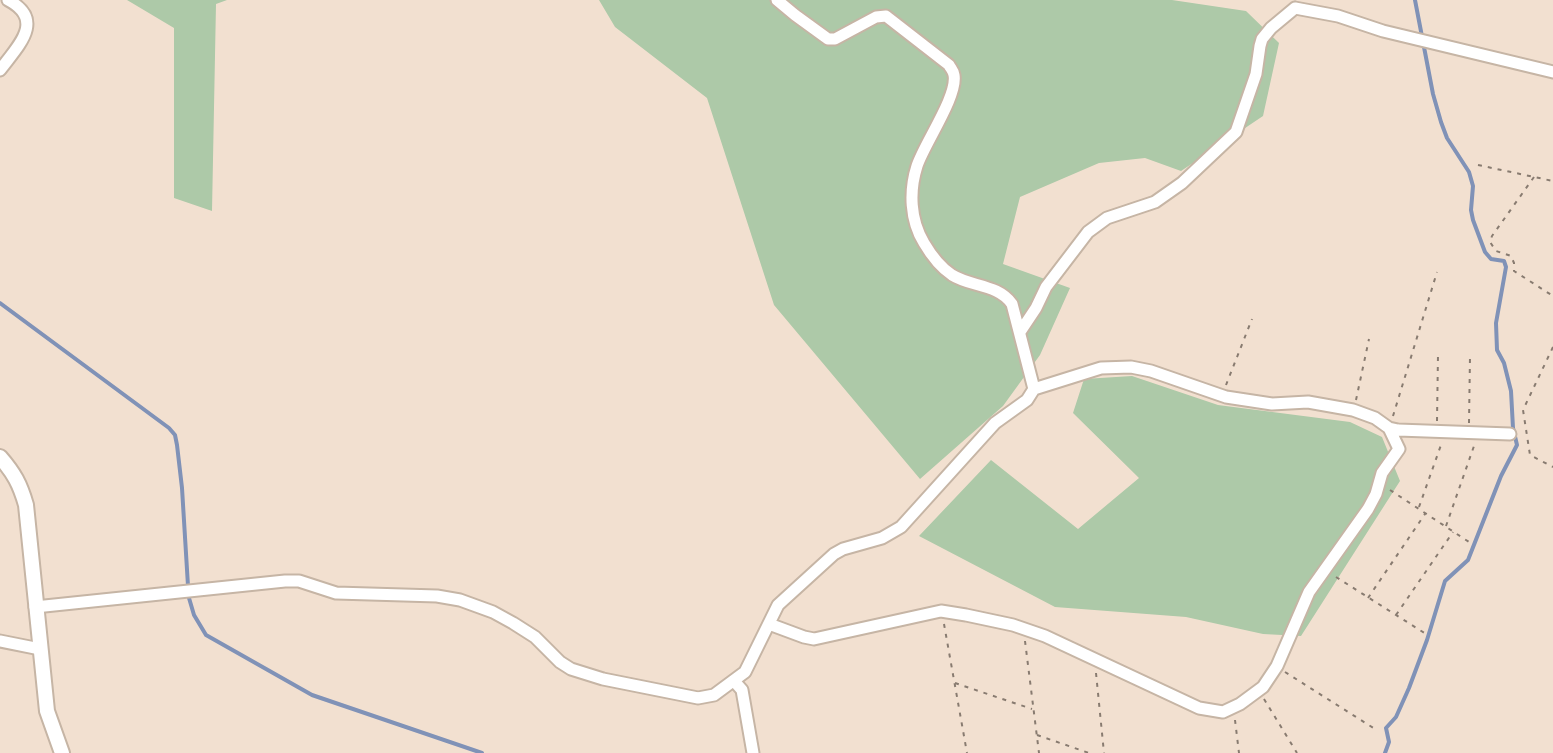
<!DOCTYPE html>
<html>
<head>
<meta charset="utf-8">
<style>
  body { margin:0 }
  canvas { display:block; background:#f2e0d0 }
</style>
</head>
<body>
<canvas width="1553" height="753"></canvas>
<script>
const ctx = document.querySelector('canvas').getContext('2d');
ctx.lineJoin = 'round';
function fill(path, color) {
  ctx.fillStyle = color;
  ctx.fill(path, 'evenodd');
}
function strokePath(path, color, width, dash) {
  ctx.strokeStyle = color;
  ctx.lineWidth = width;
  ctx.lineCap = dash ? 'butt' : 'round';
  ctx.setLineDash(dash || []);
  ctx.stroke(path);
}
fill(new Path2D(`
  M127,0H227L216,4L212,211L174,198V28Z
  M599,0H1172L1246,11L1279,43L1263,116L1181,171L1145,158L1099,163L1020,197L1003,264L1070,288L1040,355L1003,406L920,479L774,305L707,98L615,27Z
  M1132,376L1218,405L1350,422L1382,437L1400,481L1301,636L1263,634L1186,617L1055,607L919,536L991,460L1078,529L1139,478L1073,413L1084,379Z`), '#adc9a8');
strokePath(new Path2D(`
  M0,303L169,428L175,435L177,445L182,488L188,586
  M189,598L194,615L206,635L312,695L482,753
  M1385,753L1389,742L1386,728L1396,717L1409,688L1427,640L1445,581L1468,560L1501,476L1517,445L1513,428L1511,391L1504,363L1497,350L1496,323L1506,267L1504,261L1491,259L1485,252L1473,220L1471,210L1473,186L1469,172L1447,138L1441,122L1433,94L1415,0`), '#8092b7', 4);
const minor = new Path2D(`
  M777,0L795,15L828,39H835L876,17L886,16L949,65C951,69 953,70 954,75C958,96 924,144 917,166C909,191 910,220 924,243C931,255 940,267 952,275C971,287 998,284 1012,304L1034,389
  M1295,8L1338,16L1383,31L1553,72
  M0,70C18,46 46,20 8,0
  M1020,332L1036,308L1046,287L1088,232L1107,218L1155,202L1182,183L1236,132L1256,74L1260,46L1262,39L1271,28L1295,8
  M35,607L285,581H299L336,593L437,596L460,600L493,612L513,623L535,637L560,662L571,669L603,679L698,698L714,695L745,672L778,605L834,554L843,549L882,538L901,527L995,423L1027,400L1034,389L1101,368L1131,367L1151,371L1226,397L1272,404L1308,402L1353,410L1375,418L1389,428L1398,430L1510,434
  M769,624L804,637L814,639L941,611L966,615L1013,625L1045,636L1199,708L1223,712L1240,704L1263,687L1277,666L1309,592L1368,509L1376,494L1382,473L1399,449L1389,428
  M0,641L40,649
  M734,681L742,690L753,753`);
const tertiary = new Path2D(`
  M0,457C14,473 20,484 26,505L47,711L62,753`);
strokePath(minor, '#c6b5a5', 15);
strokePath(tertiary, '#c6b5a5', 18);
strokePath(new Path2D(`
  M1478,165L1553,181
  M1534,177L1492,236L1490,242L1496,251L1511,256L1514,263V271L1553,296
  M1553,347L1523,410L1530,455L1553,467
  M1226,385L1252,319
  M1356,400L1369,339
  M1393,416L1437,272
  M1437,421L1438,354
  M1469,423L1470,356
  M1390,490L1469,542
  M1419,507L1441,445
  M1446,526L1474,446
  M1336,577L1426,634
  M1368,598L1425,514
  M1396,615L1453,532
  M944,624L967,753
  M1025,641L1039,753
  M1285,672L1375,729
  M1096,673L1104,753
  M955,683L1032,709
  M1264,699L1297,753
  M1235,720L1239,753
  M1037,735L1089,753`), '#887b70', 2, [4, 6]);
strokePath(minor, '#fff', 11);
strokePath(tertiary, '#fff', 14);
</script>
</body>
</html>
